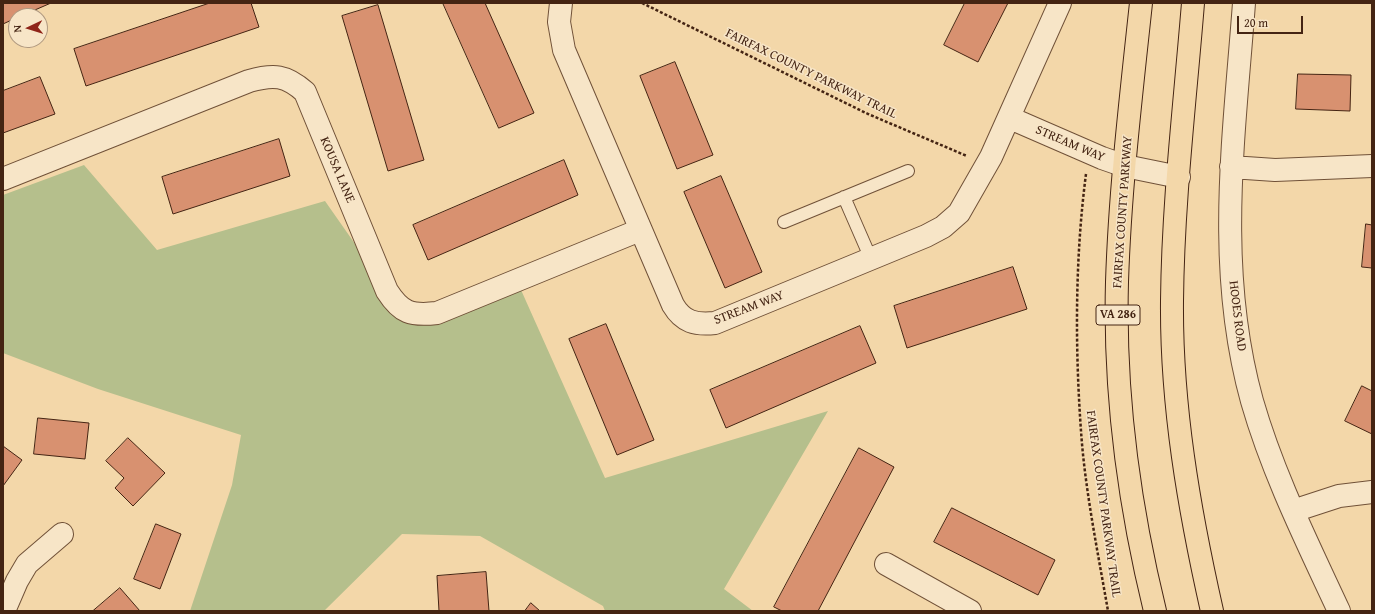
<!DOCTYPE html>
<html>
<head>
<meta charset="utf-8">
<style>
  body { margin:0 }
  #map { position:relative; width:1375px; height:614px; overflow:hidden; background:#f3d7a9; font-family:"Gentium Book Plus",serif }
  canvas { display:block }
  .frame { position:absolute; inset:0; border:4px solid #442413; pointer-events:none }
  .north { position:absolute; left:8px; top:8px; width:40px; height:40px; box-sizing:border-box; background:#f7e5c7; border:1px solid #af987f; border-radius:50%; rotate:266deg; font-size:11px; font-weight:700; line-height:16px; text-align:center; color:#442413 }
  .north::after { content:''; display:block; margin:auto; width:14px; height:18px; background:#8f2418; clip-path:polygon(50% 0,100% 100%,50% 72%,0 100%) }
  .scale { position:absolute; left:1237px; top:16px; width:66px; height:18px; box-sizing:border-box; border:2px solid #442413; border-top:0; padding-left:5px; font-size:12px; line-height:14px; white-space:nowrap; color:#442413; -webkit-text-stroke:3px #f7e5c7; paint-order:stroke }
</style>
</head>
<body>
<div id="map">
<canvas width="1375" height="614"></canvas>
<div class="frame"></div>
<div class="north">N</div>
<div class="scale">20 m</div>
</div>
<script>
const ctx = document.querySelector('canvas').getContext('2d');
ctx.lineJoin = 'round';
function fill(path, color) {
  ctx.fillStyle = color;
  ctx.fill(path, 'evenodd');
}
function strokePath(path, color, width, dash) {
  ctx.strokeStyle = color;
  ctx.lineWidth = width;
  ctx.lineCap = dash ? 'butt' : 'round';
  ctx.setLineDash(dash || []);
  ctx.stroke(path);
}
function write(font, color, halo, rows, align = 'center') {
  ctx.font = font + ' "Gentium Book Plus",serif';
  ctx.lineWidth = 3;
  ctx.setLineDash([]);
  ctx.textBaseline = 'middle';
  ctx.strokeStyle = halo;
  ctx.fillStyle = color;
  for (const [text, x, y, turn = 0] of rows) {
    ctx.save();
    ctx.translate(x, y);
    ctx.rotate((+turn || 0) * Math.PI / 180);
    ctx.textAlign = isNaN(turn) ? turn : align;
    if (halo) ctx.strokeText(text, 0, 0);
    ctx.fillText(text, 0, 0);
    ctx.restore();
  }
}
fill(new Path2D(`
  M84,165L157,250L325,201L409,321L513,272L605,478L828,411L724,589L753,611H605L603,606L480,536L402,534L324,611H190L232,485L241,435L98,389L3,353V195Z`), '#b5bf8c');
const building = new Path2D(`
  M3,3H51L21,16H16V18L3,24Z
  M210,3H251L259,27L86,86L74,49Z
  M443,3H485L534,113L499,128Z
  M965,3H1008L978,62L944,45Z
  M378,5L424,160L388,171L342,16Z
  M675,62L713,155L677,169L640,76Z
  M1298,74L1351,75L1350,111L1296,109Z
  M40,77L55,114L3,133V91Z
  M279,139L290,176L173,214L162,177Z
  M564,160L578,195L428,260L413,225Z
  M721,176L762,272L725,288L684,192Z
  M1366,224L1372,225V268L1362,267Z
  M1013,267L1027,309L907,348L894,306Z
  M606,324L654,440L617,455L569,339Z
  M860,326L876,363L726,428L710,390Z
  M1362,386L1372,391V434L1345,421Z
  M38,418L89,423L85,459L34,454Z
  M128,438L165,473L133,506L115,488L124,478L106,461Z
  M3,446L22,460L3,486Z
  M859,448L894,467L818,611H782L774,607Z
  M952,508L1055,560L1038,595L934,542Z
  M156,524L181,534L160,589L134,579Z
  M486,572L489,611H439L437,576Z
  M120,588L140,611H93Z
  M531,603L540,611H525Z`);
fill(building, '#d89170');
strokePath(building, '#442413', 1);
const lane = new Path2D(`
  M844,197L871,259
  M784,222L908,171`);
const street = new Path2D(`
  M561,3L559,22L564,50L673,305C683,322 695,325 715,323L926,236L943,227L959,213L991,157L1060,3
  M1244,3C1234,138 1215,268 1252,401C1273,474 1307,542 1339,611
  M1010,118L1102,158L1125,166L1179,177
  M1231,167L1275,170L1372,166
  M3,179L249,81C274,74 286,75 305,92L387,291C401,313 411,316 437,313L640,230
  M1293,511L1339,496L1372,492
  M886,564L970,611
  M4,611L17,581L27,564L62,534`);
const highway = new Path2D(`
  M1141,3C1131,96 1120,189 1117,282C1114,392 1129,505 1155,611
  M1193,3C1185,102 1173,201 1172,301C1171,405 1189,509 1212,611`);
strokePath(lane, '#705138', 14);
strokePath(street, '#705138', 24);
strokePath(highway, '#442413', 24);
strokePath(new Path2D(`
  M642,3L868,114L967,156
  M1086,174C1075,258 1075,347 1081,431C1085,490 1098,553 1108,611`), '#442413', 2.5, [3, 2]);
strokePath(lane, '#f7e5c7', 12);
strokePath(street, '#f7e5c7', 22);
strokePath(highway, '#f3d7a9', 22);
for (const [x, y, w] of [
  [1118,315,44]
]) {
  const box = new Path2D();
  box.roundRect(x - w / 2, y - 10, w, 20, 3);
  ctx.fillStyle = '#f7e5c7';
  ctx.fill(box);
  strokePath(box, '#442413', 1);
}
write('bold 12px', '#442413', null, [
  ["VA 286",1118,315]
]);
write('13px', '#442413', '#f7e5c7', [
  ["FAIRFAX COUNTY PARKWAY TRAIL",811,74,26],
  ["STREAM WAY",1070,144,23],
  ["KOUSA LANE",337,170,67],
  ["FAIRFAX COUNTY PARKWAY",1123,212,-86],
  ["STREAM WAY",749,308,-21],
  ["HOOES ROAD",1237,316,83],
  ["FAIRFAX COUNTY PARKWAY TRAIL",1103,504,82]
]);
</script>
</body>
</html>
